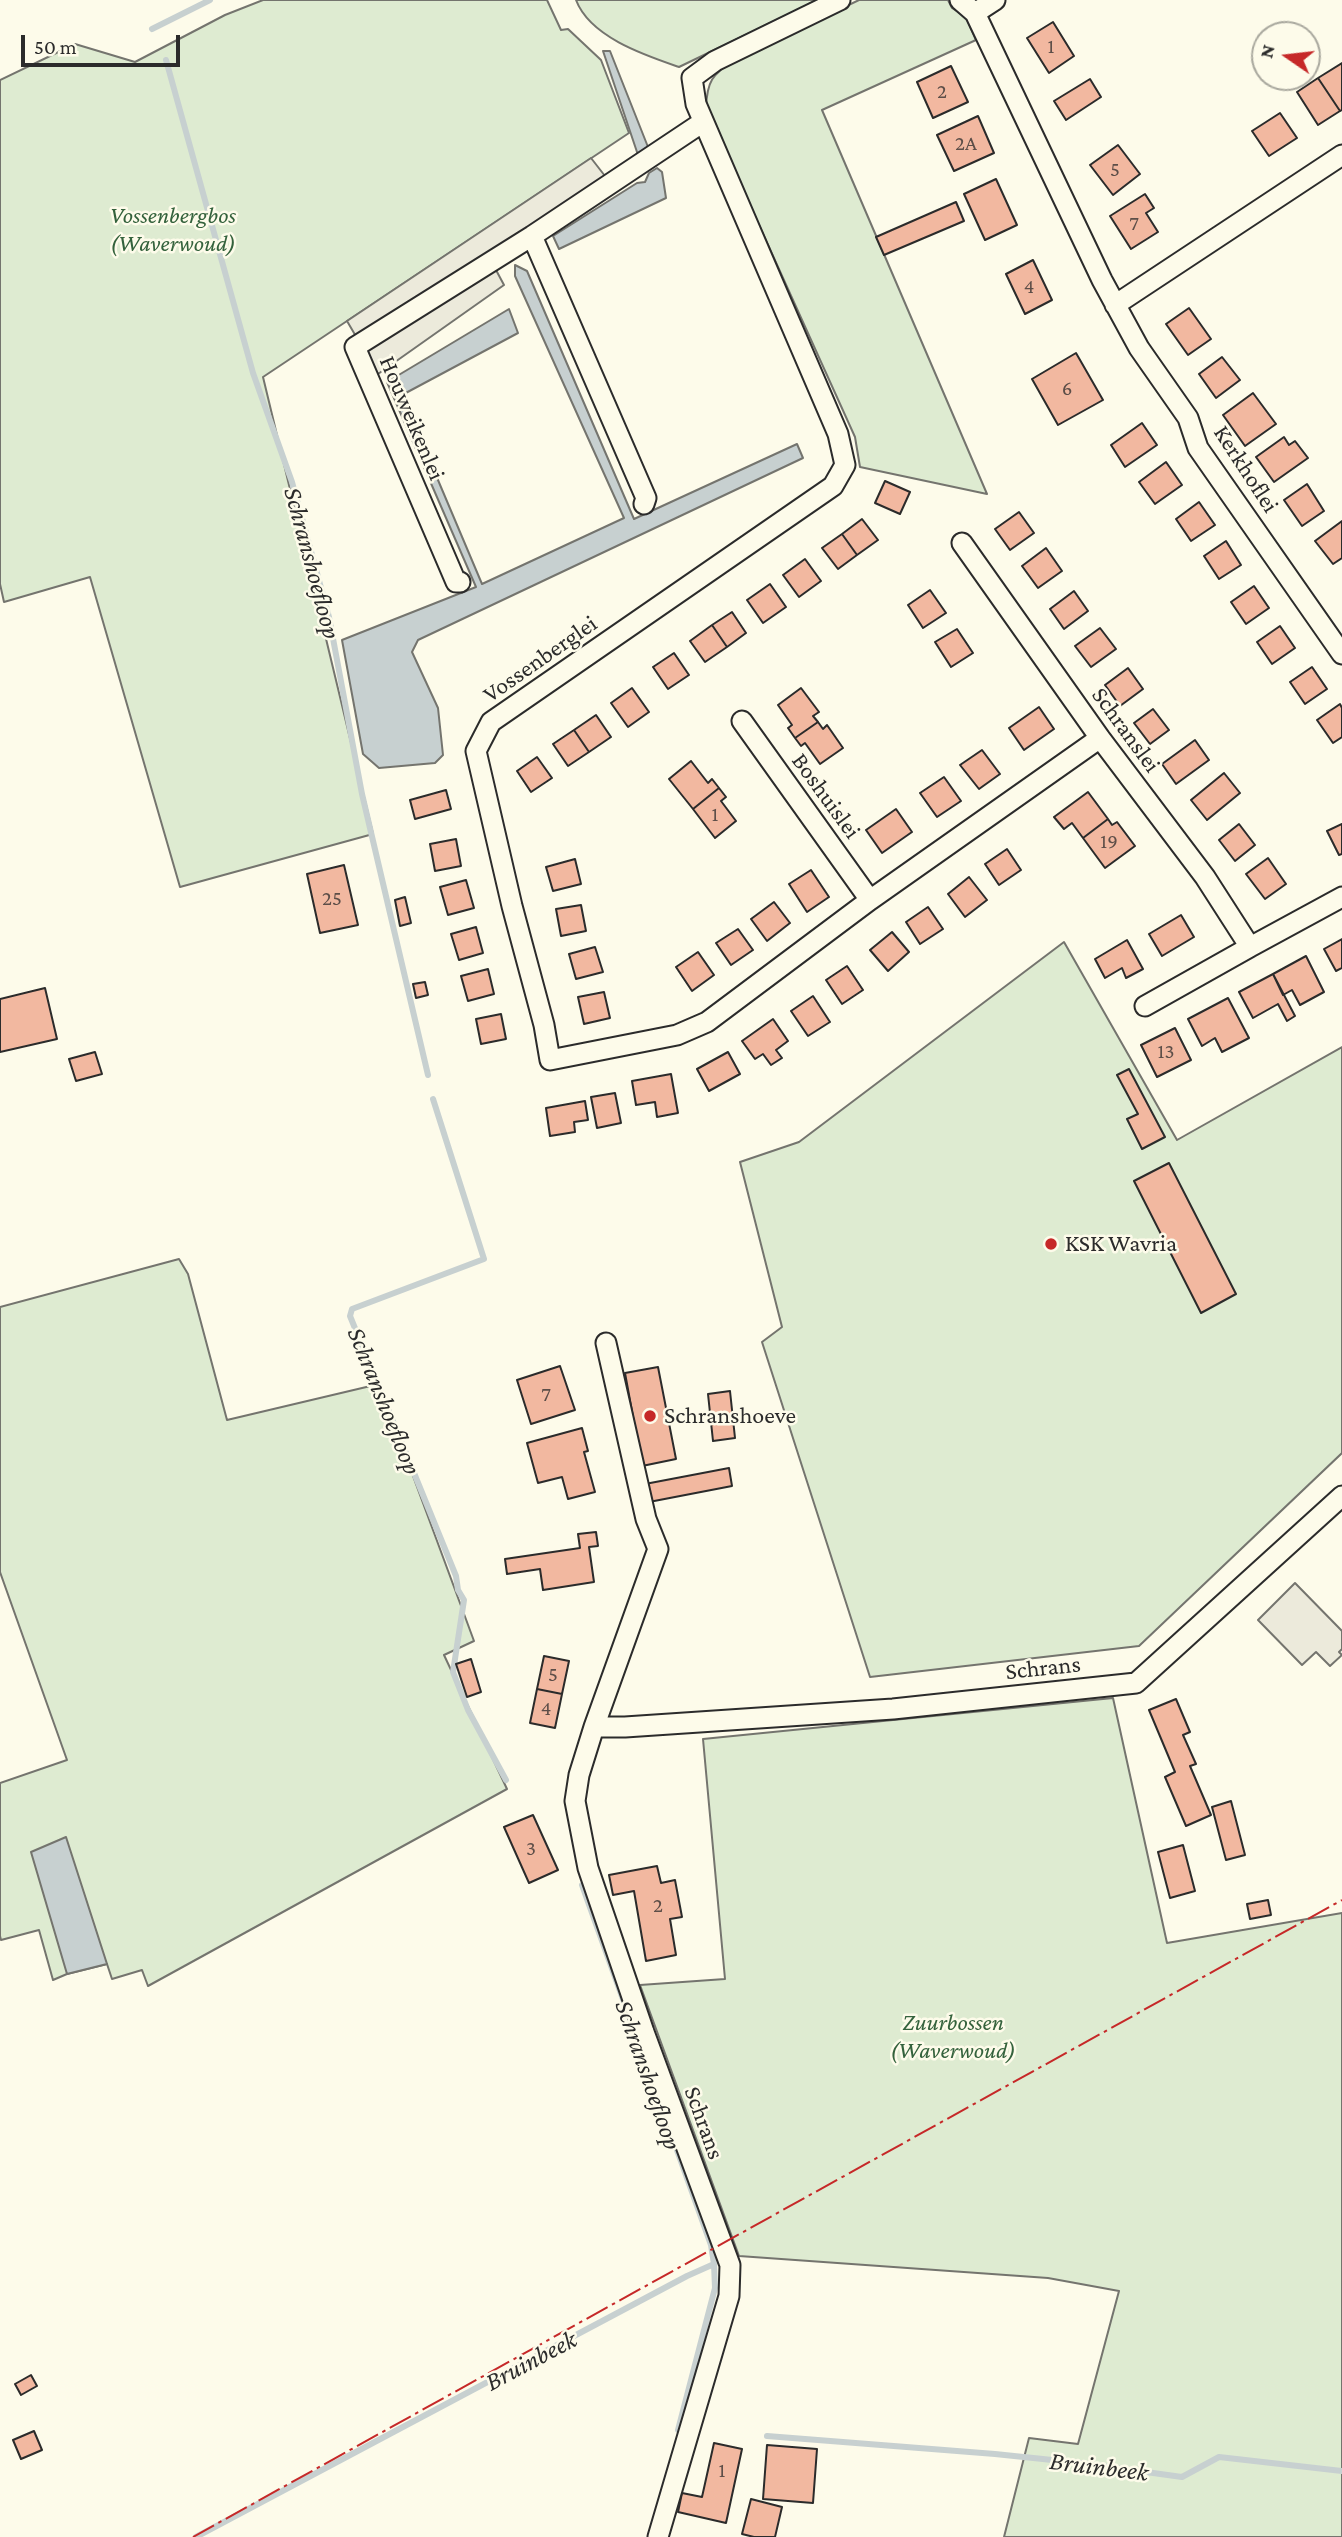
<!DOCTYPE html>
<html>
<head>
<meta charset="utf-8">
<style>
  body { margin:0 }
  #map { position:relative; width:1342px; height:2537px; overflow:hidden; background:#fdfbea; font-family:"Crimson Pro",serif }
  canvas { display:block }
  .north { position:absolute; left:1251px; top:21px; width:70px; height:70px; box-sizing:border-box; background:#fdfbea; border:2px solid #a9a89e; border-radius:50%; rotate:284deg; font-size:19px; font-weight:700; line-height:28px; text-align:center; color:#2b2b2b }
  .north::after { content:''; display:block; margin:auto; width:24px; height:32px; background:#c62828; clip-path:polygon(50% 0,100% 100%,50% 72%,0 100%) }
  .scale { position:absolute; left:21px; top:35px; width:159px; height:32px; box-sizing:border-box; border:4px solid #2b2b2b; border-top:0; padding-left:9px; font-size:21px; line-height:24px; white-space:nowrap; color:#2b2b2b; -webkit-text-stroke:5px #fdfbea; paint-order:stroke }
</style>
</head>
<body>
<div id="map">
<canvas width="1342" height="2537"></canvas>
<div class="north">N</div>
<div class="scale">50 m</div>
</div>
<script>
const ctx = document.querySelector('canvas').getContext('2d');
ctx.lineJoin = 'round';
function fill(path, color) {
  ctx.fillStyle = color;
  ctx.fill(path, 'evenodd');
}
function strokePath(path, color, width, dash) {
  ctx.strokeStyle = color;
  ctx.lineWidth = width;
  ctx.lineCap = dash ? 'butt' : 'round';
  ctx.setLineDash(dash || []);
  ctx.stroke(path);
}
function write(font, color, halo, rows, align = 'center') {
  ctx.font = font + ' "Crimson Pro",serif';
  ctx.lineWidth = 5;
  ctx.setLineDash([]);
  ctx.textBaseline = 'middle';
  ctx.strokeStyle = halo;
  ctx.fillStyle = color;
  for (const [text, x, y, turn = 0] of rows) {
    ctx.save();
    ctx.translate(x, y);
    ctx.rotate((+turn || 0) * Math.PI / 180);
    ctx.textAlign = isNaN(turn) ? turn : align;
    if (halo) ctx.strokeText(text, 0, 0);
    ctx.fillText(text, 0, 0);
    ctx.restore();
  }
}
const green = new Path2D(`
  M263,0H547L561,30L568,29L601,60L629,133L263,377L373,834L180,887L90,577L4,602L0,584V80L75,44L135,62L225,15Z
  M576,0H818L679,67C644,55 590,37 576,0Z
  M859,0H948L952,8L966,17L976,40L822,110L987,494L860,467L855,437L706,108C707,81 712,75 734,60Z
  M1064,942L1177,1140L1342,1047V1453L1139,1646L870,1677L762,1342L782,1327L740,1162L799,1142Z
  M179,1259L188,1274L227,1420L379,1384L474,1641L444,1655L507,1789L148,1986L142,1970L112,1979L107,1964L67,1974L53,1980L39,1930L1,1940L0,1936V1783L67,1760L0,1572V1307Z
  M1113,1698L1167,1943L1342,1913V2537H1004L1029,2438L1078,2444L1119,2291L1048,2278L739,2256L640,1985L725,1979L703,1739Z`);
fill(green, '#deebd1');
strokePath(green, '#74746e', 2);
const parking = new Path2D(`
  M591,158L605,176L488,255L504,285L378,374L347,321Z
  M1295,1583L1342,1631V1649L1339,1652L1342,1655L1330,1666L1316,1652L1302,1665L1258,1620Z`);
fill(parking, '#eceadb');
strokePath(parking, '#74746e', 2);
const water = new Path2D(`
  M603,51H610L648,147L638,155Z
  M657,168L662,172L666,198L559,249L553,236L637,183L645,182L649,173Z
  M515,265L527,271L634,519L797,444L803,458L418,640L412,652L438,708L443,755L435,763L379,768L363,754L342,640L476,587L387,382L509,309L518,333L402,395L482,584L624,518L515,276Z
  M66,1837L107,1964L67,1974L31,1852Z`);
fill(water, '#c7d0d0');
strokePath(water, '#74746e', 2);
strokePath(new Path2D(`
  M152,29L210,0
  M166,60L253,373L292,482L329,617L362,794L428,1075
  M433,1099L484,1259L352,1309L350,1316L456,1576L458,1590L464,1600L453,1672L468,1710L506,1780
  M582,1885L711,2245L714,2264
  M767,2436L995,2454L1081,2463L1182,2477L1219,2457L1342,2471
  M196,2537L687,2276L714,2264L715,2288L678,2430H680`), '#c7d0d0', 6);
const building = new Path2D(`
  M1053,22L1074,56L1049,73L1027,38Z
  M1342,63V110L1340,111L1318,78Z
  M951,66L968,102L933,118L917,82Z
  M1318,78L1340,111L1318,125L1297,92Z
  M1090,79L1101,97L1066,120L1054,101Z
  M1280,113L1297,138L1269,156L1252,131Z
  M978,116L994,153L954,171L937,135Z
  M1118,145L1140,174L1113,195L1090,165Z
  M996,179L1017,225L985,240L964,194Z
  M1145,194L1154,208L1146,213L1158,232L1131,249L1110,216Z
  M956,202L964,221L884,255L876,237Z
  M1033,260L1052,300L1025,314L1006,274Z
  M1189,308L1211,339L1188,355L1166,324Z
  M1076,353L1103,400L1058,425L1032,379Z
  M1222,357L1240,380L1216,398L1199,374Z
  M1253,393L1276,424L1245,446L1223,415Z
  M1142,423L1157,445L1125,467L1111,445Z
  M1284,437L1289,445L1295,441L1308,458L1274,482L1256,457Z
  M1166,462L1182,485L1155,504L1139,482Z
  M885,481L910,492L900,514L875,503Z
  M1307,484L1324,511L1302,526L1284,500Z
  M1199,502L1215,525L1191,541L1176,519Z
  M1019,512L1034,533L1010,550L995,529Z
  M862,519L878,540L857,555L842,534Z
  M1342,521V558L1333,564L1315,541Z
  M842,534L857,555L838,569L822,548Z
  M1226,541L1241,565L1219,579L1204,556Z
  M1046,548L1062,571L1038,588L1022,566Z
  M805,559L821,581L799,597L783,575Z
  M770,584L786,607L763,623L747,600Z
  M1254,586L1269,608L1246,624L1231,602Z
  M930,590L946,613L923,628L908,605Z
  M1074,591L1088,611L1064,629L1050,609Z
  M732,612L746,633L727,647L712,625Z
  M712,625L727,647L705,662L690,641Z
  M1280,626L1295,648L1272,664L1257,642Z
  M1100,628L1116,649L1091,667L1075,646Z
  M957,629L973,653L951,667L935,642Z
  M674,653L689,675L668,689L653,667Z
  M1312,667L1327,689L1305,704L1290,682Z
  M1128,668L1143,689L1120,706L1105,685Z
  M632,688L649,712L628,727L611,703Z
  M801,688L819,712L813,716L818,722L795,738L788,728L792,725L778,705Z
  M1340,704L1342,708V737L1333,743L1317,720Z
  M1039,707L1054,729L1024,750L1009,728Z
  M1153,709L1169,730L1150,744L1134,723Z
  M596,715L611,737L589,752L574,730Z
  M818,722L823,729L827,725L843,748L820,764L805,743L801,746L795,738Z
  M574,730L589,752L568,766L553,744Z
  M1195,740L1209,760L1176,784L1162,764Z
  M982,750L1000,774L979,789L960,765Z
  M537,757L552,778L531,792L517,771Z
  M691,761L708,783L712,779L719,788L693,809L669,779Z
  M1224,773L1240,793L1207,820L1191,800Z
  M944,777L961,801L937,817L920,793Z
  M719,788L726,797L721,801L736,821L715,838L693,809Z
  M446,790L451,809L415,819L410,800Z
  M1088,792L1108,819L1083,838L1072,823L1064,829L1054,817Z
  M896,809L912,832L882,853L866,830Z
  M1108,819L1112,825L1117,822L1135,846L1105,868L1083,838Z
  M1239,824L1255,845L1235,861L1219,840Z
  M1342,824V854L1339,855L1327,831Z
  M456,839L461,866L435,871L430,844Z
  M1007,849L1021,870L999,885L985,864Z
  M1268,858L1286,884L1265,899L1246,874Z
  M575,859L581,884L553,891L546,867Z
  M344,865L358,925L320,933L307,874Z
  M811,870L829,897L807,912L789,884Z
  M969,877L987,900L965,917L948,894Z
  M466,880L474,908L448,915L440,887Z
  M405,897L411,923L400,926L395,900Z
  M774,902L790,923L767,941L751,919Z
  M581,905L586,931L561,936L556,909Z
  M928,907L943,929L920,944L906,922Z
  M1181,915L1194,937L1162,956L1149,934Z
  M476,927L483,953L459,960L451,934Z
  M738,929L753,950L731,965L716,943Z
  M892,932L909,952L888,971L870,950Z
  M1342,939V968L1336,971L1324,949Z
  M1127,940L1143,969L1126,978L1122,968L1105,978L1095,959Z
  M595,947L603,972L576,979L569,954Z
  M698,952L714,975L692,991L676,967Z
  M1306,956L1324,992L1300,1005L1292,990L1283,995L1273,974Z
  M847,966L863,990L842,1004L826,980Z
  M488,969L494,994L468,1001L461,976Z
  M1273,974L1295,1016L1287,1021L1278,1004L1253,1018L1239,992Z
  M425,982L428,995L416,998L413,984Z
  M45,988L57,1039L0,1052V999Z
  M604,992L610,1018L584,1024L578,997Z
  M813,996L830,1022L808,1036L791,1011Z
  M1228,998L1249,1038L1222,1052L1215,1038L1202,1046L1188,1019Z
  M501,1014L506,1039L481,1044L476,1019Z
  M773,1019L788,1041L776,1050L782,1058L771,1065L763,1054L755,1059L742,1041Z
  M1175,1028L1191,1060L1157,1077L1141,1045Z
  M95,1052L102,1074L76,1081L69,1059Z
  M728,1052L740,1074L709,1091L697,1069Z
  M1129,1069L1165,1137L1142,1149L1127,1119L1138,1114L1117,1075Z
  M671,1074L678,1113L657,1117L655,1102L636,1105L632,1081Z
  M615,1093L621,1123L597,1128L591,1097Z
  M585,1101L588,1120L574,1122L575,1132L550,1136L546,1108Z
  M1169,1163L1236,1294L1201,1313L1134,1181Z
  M560,1366L575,1410L531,1424L517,1380Z
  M658,1367L676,1459L642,1466L625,1373Z
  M730,1391L735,1438L713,1441L708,1394Z
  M582,1428L588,1451L584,1452L595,1492L568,1499L562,1477L538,1483L527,1443Z
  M729,1468L732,1486L649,1502L645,1484Z
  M596,1532L598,1546L589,1547L594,1582L543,1590L540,1569L507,1574L505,1559L580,1548L578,1534Z
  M544,1656L569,1661L562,1694L537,1689Z
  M471,1659L481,1692L467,1697L456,1664Z
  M537,1689L562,1694L555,1728L530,1723Z
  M1176,1699L1190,1732L1183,1735L1196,1764L1190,1766L1211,1815L1186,1826L1165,1777L1175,1772L1149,1710Z
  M1231,1801L1245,1855L1226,1860L1212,1807Z
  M533,1815L558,1870L529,1883L504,1827Z
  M1183,1845L1195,1891L1170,1898L1158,1852Z
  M657,1866L661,1883L675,1880L682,1917L670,1919L676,1955L646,1961L634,1891L613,1895L609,1875Z
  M1268,1900L1271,1915L1250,1919L1247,1904Z
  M31,2375L37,2386L21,2395L15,2384Z
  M34,2431L42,2450L21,2459L13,2440Z
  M714,2443L742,2449L726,2523L678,2512L682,2493L702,2497Z
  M767,2445L817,2449L813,2503L763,2499Z
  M751,2499L782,2507L775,2537H754L742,2534Z`);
fill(building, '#f2b8a0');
strokePath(building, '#2b2b2b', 2);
const street = new Path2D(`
  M840,0L715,61L692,78L696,104L838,434L845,465L833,486L491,722L476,751L512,906L544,1025L550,1060L677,1035L707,1022L870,900L1100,738
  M960,0L975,13L1102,280L1139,348L1188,418L1198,448L1342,654
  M975,13L995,0
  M532,236L646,498L644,504
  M1115,305L1342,155
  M962,543L1100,738L1205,877L1250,947L1342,897
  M460,582H456L355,347L532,236L703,122
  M742,721L870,900
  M1145,1006L1250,947
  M606,1343L646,1519L658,1549L594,1727L579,1775L575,1801L588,1868L644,2032L730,2265L729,2296L658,2537
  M594,1727H625L893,1709L1136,1683L1342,1496`);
strokePath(street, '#2b2b2b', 23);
strokePath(street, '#fdfbea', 19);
strokePath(new Path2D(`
  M193,2537L1342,1900`), '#c62828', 2, [24, 5, 3.5, 5]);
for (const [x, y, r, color] of [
  [1051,1244,7,"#c62828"],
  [650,1416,7,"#c62828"]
]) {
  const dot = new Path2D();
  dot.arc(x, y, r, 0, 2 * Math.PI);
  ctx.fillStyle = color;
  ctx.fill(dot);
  strokePath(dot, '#fdfbea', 2.5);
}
write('21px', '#5d4e48', null, [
  ["1",1051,47],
  ["2",942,92],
  ["2A",966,144],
  ["5",1115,170],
  ["7",1134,224],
  ["4",1029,287],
  ["6",1067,389],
  ["1",715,815],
  ["19",1109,842],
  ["25",332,899],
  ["13",1166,1052],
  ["7",546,1395],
  ["5",553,1675],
  ["4",546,1709],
  ["3",531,1849],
  ["2",658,1906],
  ["1",722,2471]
]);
write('italic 24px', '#34623c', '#fdfbea', [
  ["Vossenbergbos",173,216],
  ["(Waverwoud)",173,244],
  ["Zuurbossen",953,2023],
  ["(Waverwoud)",953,2051]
]);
write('24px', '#2b2b2b', '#fdfbea', [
  ["Houweikenlei",412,418,67],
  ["Kerkhoflei",1246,469,57],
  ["Vossenberglei",540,659,-35],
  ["Schranslei",1126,730,54],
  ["Boshuislei",826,796,54],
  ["Schrans",1043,1668,-6],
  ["Schrans",704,2123,70]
]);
write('24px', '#2b2b2b', '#fdfbea', [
  ["KSK Wavria",1065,1244],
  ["Schranshoeve",664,1416]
], 'left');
write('italic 26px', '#2b2b2b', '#fdfbea', [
  ["Schranshoefloop",312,563,75],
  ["Schranshoefloop",384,1401,68],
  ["Schranshoefloop",648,2075,71],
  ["Bruinbeek",531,2361,-28],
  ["Bruinbeek",1099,2467,7]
]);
</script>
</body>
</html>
